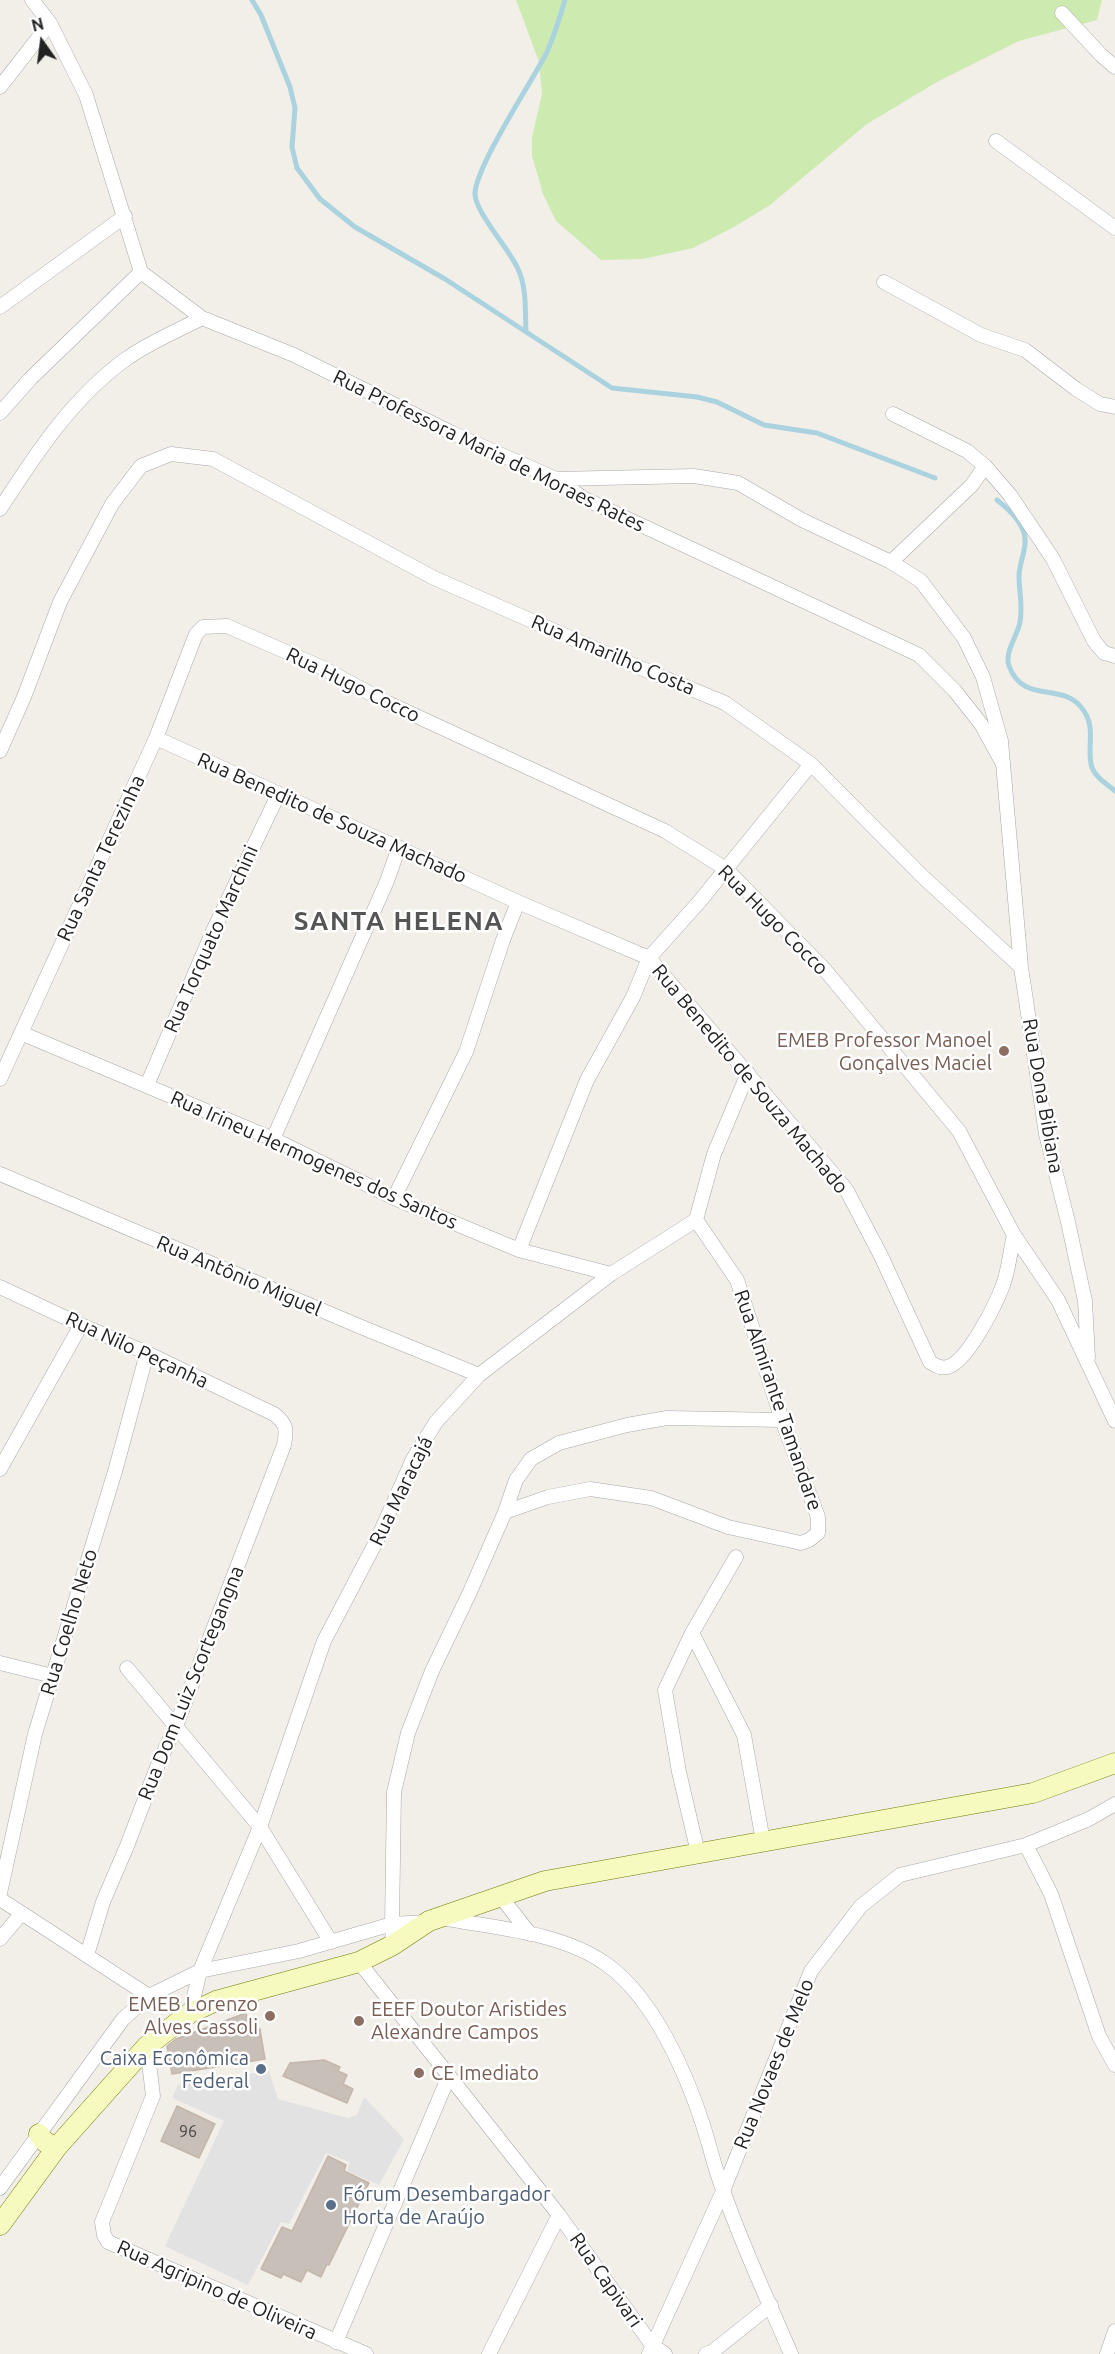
<!DOCTYPE html>
<html>
<head>
<meta charset="utf-8">
<style>
  body { margin:0 }
  #map { position:relative; width:1115px; height:2354px; overflow:hidden; background:#f2efe9; font-family:Ubuntu,sans-serif }
  canvas { display:block }
  .north { position:absolute; left:12px; top:12px; width:60px; height:60px; -webkit-text-stroke:4px #fff; paint-order:stroke; rotate:346deg; font-size:16px; font-weight:700; line-height:24px; text-align:center; color:#222 }
  .north::after { content:''; display:block; margin:auto; width:21px; height:27px; background:#222; clip-path:polygon(50% 0,100% 100%,50% 72%,0 100%) }
</style>
</head>
<body>
<div id="map">
<canvas width="1115" height="2354"></canvas>
<div class="north">N</div>
</div>
<script>
const ctx = document.querySelector('canvas').getContext('2d');
ctx.lineJoin = 'round';
function fill(path, color) {
  ctx.fillStyle = color;
  ctx.fill(path, 'evenodd');
}
function strokePath(path, color, width, dash) {
  ctx.strokeStyle = color;
  ctx.lineWidth = width;
  ctx.lineCap = dash ? 'butt' : 'round';
  ctx.setLineDash(dash || []);
  ctx.stroke(path);
}
function write(font, color, halo, rows, align = 'center') {
  ctx.font = font + ' Ubuntu,sans-serif';
  ctx.lineWidth = 5;
  ctx.setLineDash([]);
  ctx.textBaseline = 'middle';
  ctx.strokeStyle = halo;
  ctx.fillStyle = color;
  for (const [text, x, y, turn = 0] of rows) {
    ctx.save();
    ctx.translate(x, y);
    ctx.rotate((+turn || 0) * Math.PI / 180);
    ctx.textAlign = isNaN(turn) ? turn : align;
    if (halo) ctx.strokeText(text, 0, 0);
    ctx.fillText(text, 0, 0);
    ctx.restore();
  }
}
fill(new Path2D(`
  M516,0H1102L1097,20L1019,41L937,82L867,124L770,205L734,227L693,248L643,259L601,260L556,221L543,194L532,156V137L542,94L539,62Z`), '#cdebb0');
fill(new Path2D(`
  M269,2071L278,2099L348,2118L357,2115L364,2097L404,2139L379,2185L347,2171L350,2162L326,2153L289,2224L281,2222L248,2285L165,2246L224,2121L172,2098L178,2085Z`), '#e2e2e2');
strokePath(new Path2D(`
  M252,0L261,15L290,87L295,108L292,147L297,168L320,199L355,227L445,279L612,388L697,397L717,402L764,425L817,433L935,478
  M526,332C525,312 527,288 518,269C510,250 475,212 475,194C475,168 530,84 545,56C554,38 559,19 565,0
  M997,500C1010,510 1027,526 1025,544C1024,555 1019,566 1019,576C1019,591 1023,607 1020,622C1018,635 1004,652 1009,666C1023,704 1060,682 1081,707C1097,726 1087,744 1091,764C1093,776 1107,784 1115,791`), '#aad3df', 5);
const building = new Path2D(`
  M246,2013L249,2030L260,2029L265,2059L172,2074L167,2046L176,2039Z
  M324,2060L340,2067L338,2071L347,2075L343,2084L353,2089L347,2103L283,2076L290,2063Z
  M177,2106L215,2124L199,2158L161,2141Z
  M328,2156L346,2165L344,2171L369,2183L329,2265L327,2264L321,2277L307,2270L301,2282L283,2274L281,2278L261,2269L282,2227L292,2231Z`);
fill(building, '#c7bfb8');
strokePath(building, '#c4b6ab', 1.5);
const street = new Path2D(`
  M32,0L50,23L86,95L141,272L202,318L294,355L452,433L556,479L583,498L919,655L955,691L981,724L1003,764
  M1062,13L1101,55L1115,67
  M0,87L50,23
  M996,141L1115,228
  M884,282L981,335L1025,350L1076,389L1100,404L1115,407
  M0,307L125,216
  M0,413L30,379L141,272
  M985,466L1010,495L1053,559L1094,641L1104,653L1115,656
  M556,479L694,476L738,483L802,520L891,562L921,581L964,638L983,677L1001,741L1021,967L1046,1134L1068,1222L1085,1301L1088,1358
  M0,509C35,455 72,398 126,359C148,343 177,331 202,318
  M891,562L972,485L985,466L967,451L893,414
  M156,738L518,902L649,958L846,1189L881,1256L930,1362C935,1365 940,1369 947,1367C967,1363 996,1304 1003,1285C1009,1269 1010,1251 1014,1235
  M0,751L24,697L60,602L112,504L141,466L171,454L213,459L434,578L619,659L725,703L811,764L922,876L1021,967
  M21,1033L273,1139L394,1198L519,1250L611,1274
  M0,1079L156,738L196,634L203,627L227,626L323,668L386,702L665,831L726,869L825,970L959,1131L1014,1235L1058,1300L1115,1421
  M147,1085L213,931L278,795
  M273,1139L387,881L399,847
  M0,1174L366,1329L479,1375
  M394,1198L466,1052L503,940L518,902
  M519,1250L587,1080L633,997L649,958L700,901L811,764
  M0,1287L81,1325L147,1353L274,1414C287,1424 287,1430 284,1445L176,1726L159,1762L127,1846L103,1902L87,1955
  M0,1469L81,1325
  M505,1512L548,1497L590,1489L651,1498L728,1527L801,1543L809,1540L818,1533V1517L782,1420L737,1280L696,1220
  M736,1557L692,1633L744,1735L763,1841
  M692,1633L665,1690L679,1772L698,1853
  M0,1663L53,1676
  M127,1668L260,1827L331,1942
  M1026,1845L1051,1894L1099,2036L1115,2065
  M0,1893L35,1734L116,1468L147,1353
  M501,1897L530,1934
  M0,1899L149,1996
  M441,1918C493,1928 562,1932 606,1964C653,1997 686,2072 703,2125C710,2147 715,2169 723,2190C742,2246 768,2300 791,2354
  M0,1939L22,1913
  M393,1945L392,1924L394,1792L408,1733L432,1671L469,1594L505,1512L516,1480L531,1459L559,1443L627,1425L667,1418L782,1420
  M359,1962L559,2215L652,2345L665,2354
  M190,2013L200,1971L260,1827L324,1641L377,1540L413,1459L436,1422L479,1375L611,1274L696,1220L714,1154L748,1073
  M147,2046L153,2096L102,2222L104,2235L108,2242L366,2354
  M0,2188L123,2019L149,1996L200,1971L299,1951L392,1924L427,1922
  M336,2342L449,2076
  M489,2354L559,2215
  M649,2354L723,2191L811,1971L861,1906L900,1875L1026,1845L1089,1819L1115,1804
  M706,2354L712,2352L771,2305
  M1107,2354L1115,2331`);
const secondary = new Path2D(`
  M39,2134L45,2142L57,2147
  M0,2225L57,2147L147,2046L190,2013L216,2001L359,1962L393,1945L429,1921L545,1881L1033,1793L1115,1763`);
strokePath(street, '#a9a9a9', 15);
strokePath(secondary, '#707d05', 21);
strokePath(street, '#fff', 14);
strokePath(secondary, '#f7fabf', 20);
for (const [x, y, r, color] of [
  [1004,1051,6,"#8d6e63"],
  [270,2016,6,"#8d6e63"],
  [359,2021,6,"#8d6e63"],
  [261,2069,6,"#5c6f8a"],
  [419,2073,6,"#8d6e63"],
  [331,2205,6,"#5c6f8a"]
]) {
  const dot = new Path2D();
  dot.arc(x, y, r, 0, 2 * Math.PI);
  ctx.fillStyle = color;
  ctx.fill(dot);
  strokePath(dot, '#fff', 2);
}
write('16px', '#4b4948', null, [
  ["96",188,2132]
]);
write('20px', '#222', '#fff', [
  ["Rua Professora Maria de Moraes Rates",489,451,26],
  ["Rua Amarilho Costa",613,655,23],
  ["Rua Hugo Cocco",353,685,26],
  ["Rua Benedito de Souza Machado",332,818,24],
  ["Rua Santa Terezinha",101,858,-65],
  ["Rua Hugo Cocco",773,920,45],
  ["Rua Torquato Marchini",211,939,-66],
  ["Rua Benedito de Souza Machado",750,1079,50],
  ["Rua Dona Bibiana",1043,1096,80],
  ["Rua Irineu Hermogenes dos Santos",314,1160,24],
  ["Rua Antônio Miguel",239,1276,23],
  ["Rua Nilo Peçanha",137,1350,25],
  ["Rua Almirante Tamandare",778,1400,71],
  ["Rua Maracajá",401,1491,-64],
  ["Rua Coelho Neto",69,1622,-73],
  ["Rua Dom Luiz Scortegangna",191,1683,-68],
  ["Rua Novaes de Melo",774,2064,-68],
  ["Rua Capivari",606,2280,55],
  ["Rua Agripino de Oliveira",217,2290,24]
]);
write('20px', '#785e54', '#fff', [
  ["EMEB Professor Manoel",992,1040],
  ["Gonçalves Maciel",992,1063],
  ["EMEB Lorenzo",258,2004],
  ["Alves Cassoli",258,2027],
  ["EEEF Doutor Aristides",371,2009,"left"],
  ["Alexandre Campos",371,2032,"left"],
  ["CE Imediato",431,2073,"left"]
], 'right');
write('20px', '#4e5e75', '#fff', [
  ["Caixa Econômica",249,2058],
  ["Federal",249,2081],
  ["Fórum Desembargador",343,2194,"left"],
  ["Horta de Araújo",343,2217,"left"]
], 'right');
ctx.letterSpacing = '1.5px';
write('bold 26px', '#555', '#fff', [
  ["SANTA HELENA",399,921]
]);
ctx.letterSpacing = '0px';
</script>
</body>
</html>
